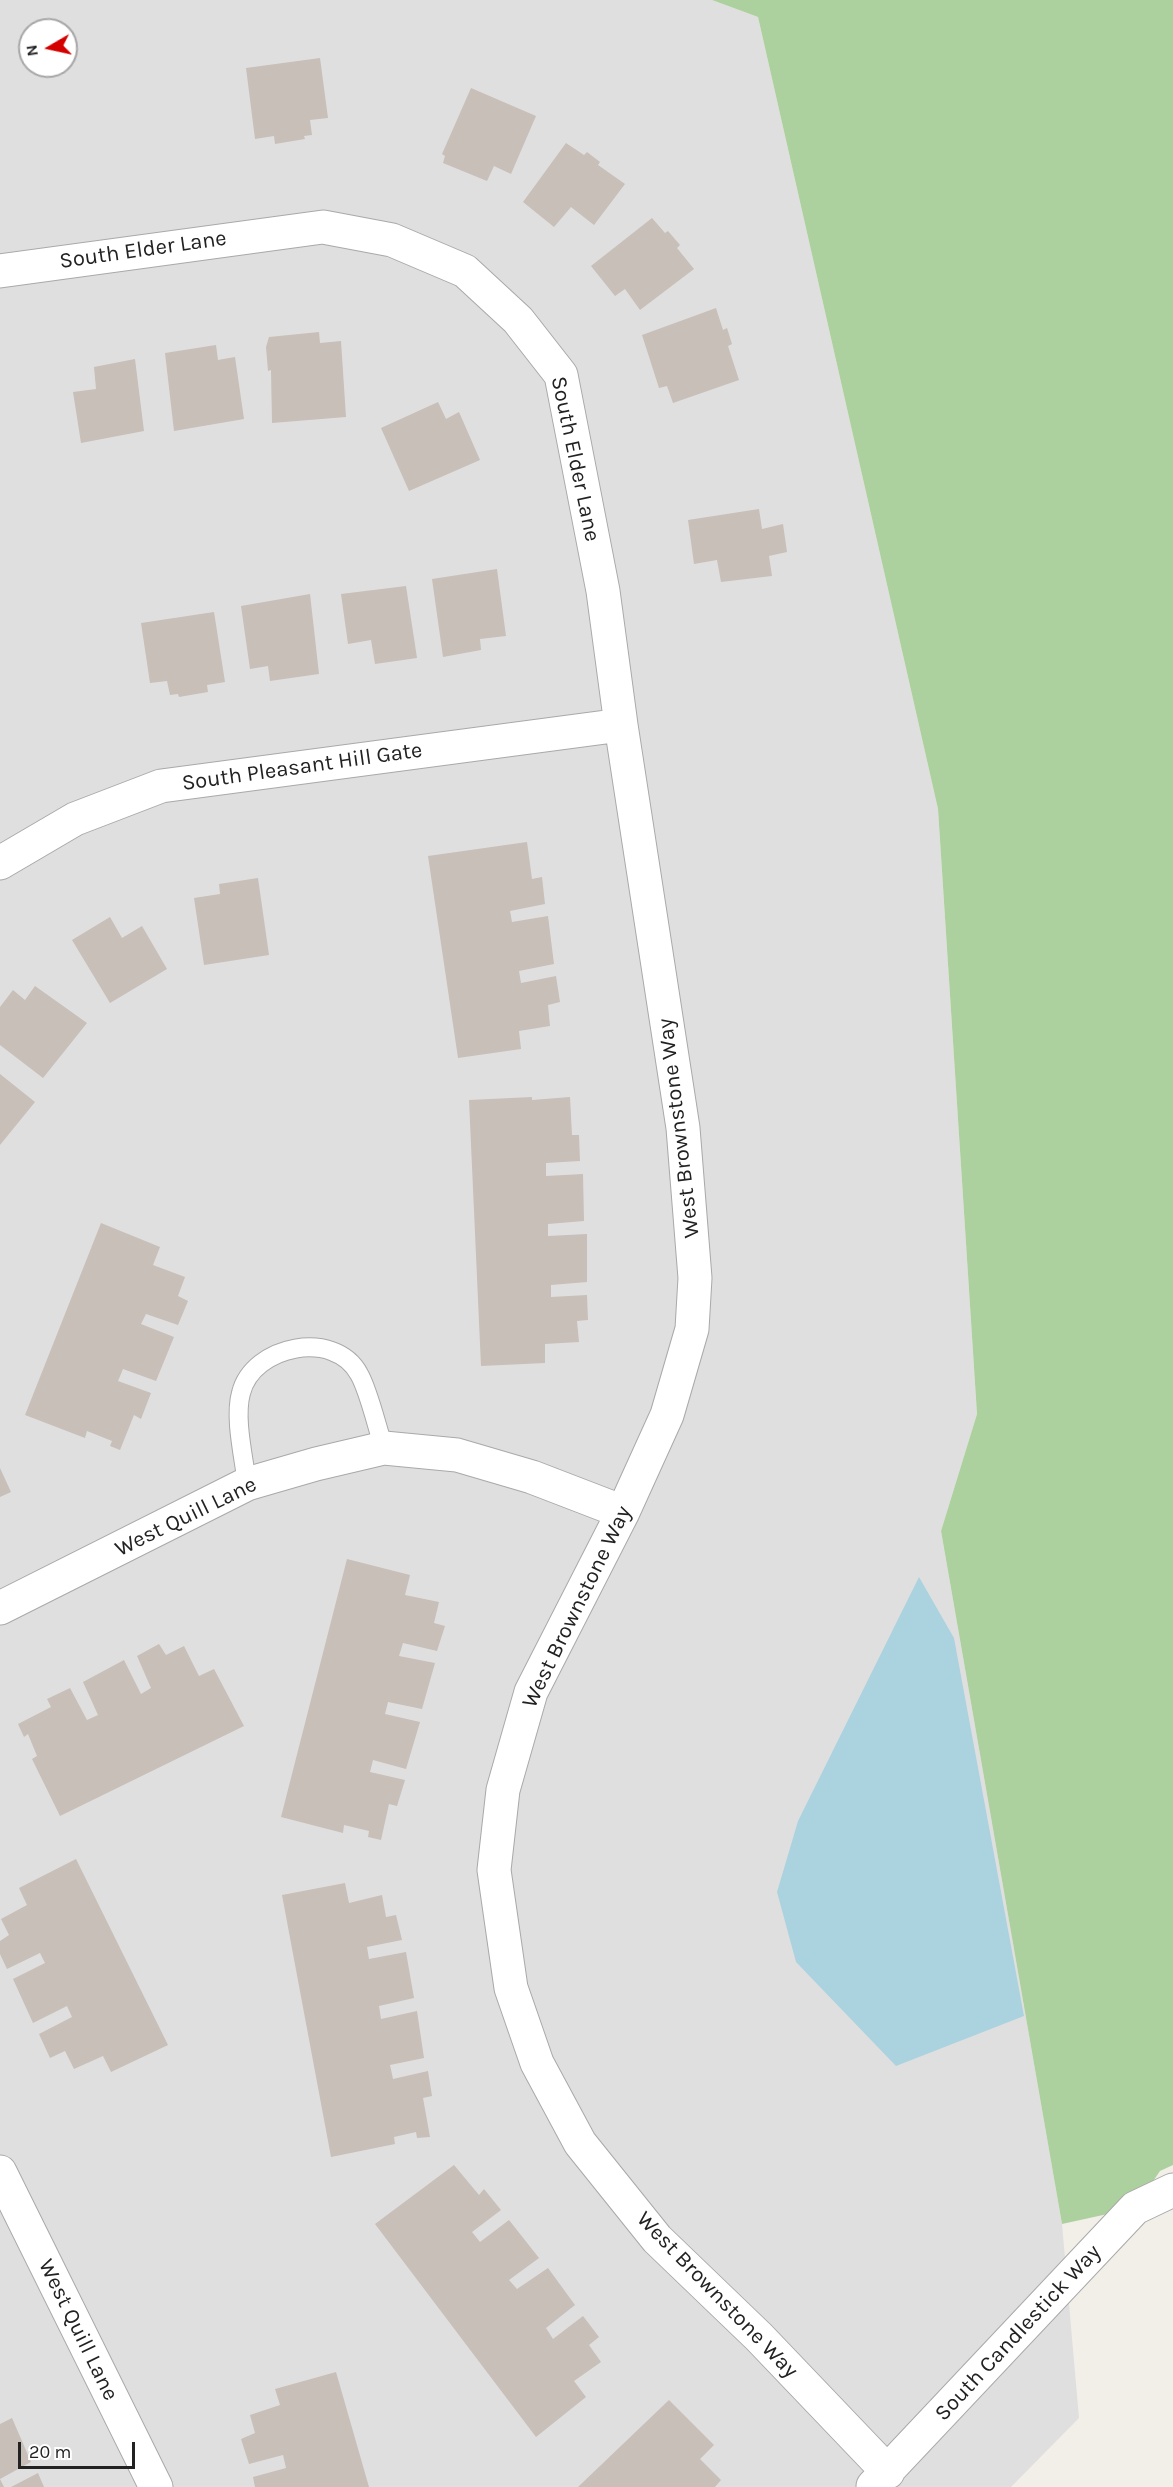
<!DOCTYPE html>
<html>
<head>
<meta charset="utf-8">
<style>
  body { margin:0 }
  #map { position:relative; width:1173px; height:2487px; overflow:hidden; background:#f2efe9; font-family:Karla,sans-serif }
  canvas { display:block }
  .north { position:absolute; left:18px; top:18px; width:60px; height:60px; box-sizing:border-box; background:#fff; border:2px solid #a7a7a7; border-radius:50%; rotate:261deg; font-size:16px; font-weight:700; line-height:24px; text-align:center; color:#222 }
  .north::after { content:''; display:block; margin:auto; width:21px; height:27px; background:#d40000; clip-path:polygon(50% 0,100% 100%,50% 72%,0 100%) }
  .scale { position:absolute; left:18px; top:2442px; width:117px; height:27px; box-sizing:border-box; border:3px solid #222; border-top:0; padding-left:8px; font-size:18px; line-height:21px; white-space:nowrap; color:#222; -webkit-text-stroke:4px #fff; paint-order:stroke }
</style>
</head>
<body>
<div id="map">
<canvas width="1173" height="2487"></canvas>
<div class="north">N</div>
<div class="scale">20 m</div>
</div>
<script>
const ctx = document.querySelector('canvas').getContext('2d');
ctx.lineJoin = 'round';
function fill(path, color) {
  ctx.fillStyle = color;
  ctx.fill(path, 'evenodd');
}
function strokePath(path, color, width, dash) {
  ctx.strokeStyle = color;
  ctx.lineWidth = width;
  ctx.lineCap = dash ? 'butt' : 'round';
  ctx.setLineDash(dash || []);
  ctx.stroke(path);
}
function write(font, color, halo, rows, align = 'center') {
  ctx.font = font + ' Karla,sans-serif';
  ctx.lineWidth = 4.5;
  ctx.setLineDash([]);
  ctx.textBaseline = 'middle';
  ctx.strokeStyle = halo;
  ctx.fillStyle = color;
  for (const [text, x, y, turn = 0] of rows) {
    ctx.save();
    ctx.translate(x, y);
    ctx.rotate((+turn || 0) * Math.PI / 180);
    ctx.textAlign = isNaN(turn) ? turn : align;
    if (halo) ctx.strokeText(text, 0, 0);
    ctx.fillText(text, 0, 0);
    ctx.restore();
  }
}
fill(new Path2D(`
  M0,0H712L758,17L938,809L977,1414L941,1531L1062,2224L1079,2418L1011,2487H0ZM30,30H66V66H30Z`), '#e0dfdf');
fill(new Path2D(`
  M712,0H1173V2165L1160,2171L1135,2208L1062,2224L941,1531L977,1414L938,809L758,17Z`), '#add19e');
fill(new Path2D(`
  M919,1577L954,1638L1024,2016L896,2066L796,1962L777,1892L798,1821Z`), '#aad3df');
fill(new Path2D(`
  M320,58L328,118L310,120L312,135L304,136L305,139L275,144L274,136L255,139L246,68Z
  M471,88L536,116L511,174L494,166L487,181L443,163L445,156L442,154Z
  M566,143L584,155L587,152L600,162L598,165L625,184L594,225L571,207L554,227L523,202Z
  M652,218L665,233L668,231L680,245L677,248L694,269L640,310L625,289L615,296L591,266Z
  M716,308L723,330L727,328L732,344L728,346L739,380L673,403L667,386L659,388L642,335Z
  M319,332L320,343L341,341L346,417L272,423L271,370L268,371L266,347L269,337Z
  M216,345L218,360L235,357L244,419L174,431L165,353Z
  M135,359L144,431L81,443L73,392L96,389L94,367Z
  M438,402L446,419L459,412L480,460L409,491L381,428Z
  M759,509L762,529L783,524L787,552L769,556L772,576L721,582L717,560L694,564L688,520Z
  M497,569L506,636L480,639L481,650L443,657L432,579Z
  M406,586L417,658L375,664L371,640L348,644L341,594Z
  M310,594L319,674L270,681L268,666L250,669L241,606Z
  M214,612L225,682L207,685L208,692L179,697L178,694L170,695L167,681L150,683L141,623Z
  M527,842L532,879L542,877L545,904L510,911L512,922L548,916L554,964L519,971L521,983L556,976L560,1002L548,1005L550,1026L519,1031L521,1049L458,1058L428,856Z
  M258,878L269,955L204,965L194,898L220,894L219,884Z
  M110,917L122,938L142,926L167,969L110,1003L72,940Z
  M35,986L87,1023L43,1078L0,1045V1007L13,990L25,1000Z
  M0,1074L35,1102L0,1145Z
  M532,1097V1100L570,1097L572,1135H579L580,1161L546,1163V1176L583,1174L584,1221L548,1224V1236L587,1234V1282L551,1285V1297L587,1295L588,1320L577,1321L579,1342L545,1344V1363L481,1366L469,1100Z
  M101,1223L160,1247L153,1265L185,1277L178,1296L188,1301L178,1325L146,1314L141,1324L174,1337L156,1381L123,1369L118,1381L151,1393L141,1419L134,1415L120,1450L110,1446L112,1441L87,1431L85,1438L25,1415Z
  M0,1468L11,1492L0,1497Z
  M347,1559L410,1575L405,1595L439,1602L434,1623L445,1626L437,1651L403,1643L399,1656L435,1663L422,1709L388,1702L385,1714L420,1722L406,1769L373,1760L370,1772L405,1780L397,1806L389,1804L381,1840L368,1837L369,1831L344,1825L343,1833L281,1817Z
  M159,1644L166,1655L184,1646L199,1676L214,1669L244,1726L60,1816L32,1759L37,1756L28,1734L24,1737L18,1724L51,1707L47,1699L70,1688L87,1720L98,1715L83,1682L124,1660L141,1694L151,1688L137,1656Z
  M76,1859L168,2045L111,2072L103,2056L74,2069L65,2051L50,2058L39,2034L72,2017L67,2006L33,2023L13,1979L45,1963L40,1953L7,1969L0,1954V1941L9,1935L1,1919L27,1905L19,1888Z
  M345,1883L349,1903L382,1895L386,1917L396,1915L402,1940L367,1947L369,1959L406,1952L414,1998L379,2006L381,2019L417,2011L424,2058L390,2065L393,2079L428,2071L432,2096L423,2098L430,2137L417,2138L416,2132L394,2137L395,2144L331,2157L282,1895Z
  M454,2165L479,2195L484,2189L501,2210L472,2232L480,2242L509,2220L539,2258L509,2280L517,2289L548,2268L575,2305L546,2328L553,2339L583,2316L599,2337L589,2345L601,2362L574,2381L586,2397L536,2437L375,2224Z
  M336,2372L369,2487H255L253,2477L286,2468L283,2455L249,2464L241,2439L255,2433L250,2415L280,2405L275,2389Z
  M669,2400L714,2445L700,2459L721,2480L715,2487H578Z
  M12,2418L31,2462L0,2479L4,2487H0V2424Z
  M38,2473L44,2487H11Z`), '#c7bfb8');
const lane = new Path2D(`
  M247,1484C244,1458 234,1418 241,1393C253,1345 335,1329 359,1374C369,1391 377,1428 384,1448`);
const street = new Path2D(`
  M0,271L323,227L392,240L465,271L518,320L561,375L603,591L621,725L683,1128L695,1278L692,1329L667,1415L623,1512L531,1692L503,1790L494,1870L511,1988L537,2063L580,2143L657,2239L759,2337L888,2472
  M0,863L75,819L161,786L621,725
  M0,1608L247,1484L316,1464L384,1448L457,1455L532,1477L623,1512
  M0,2172L156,2487
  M873,2486L1135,2208L1173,2190`);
strokePath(lane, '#a9a9a9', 20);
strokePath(street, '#a9a9a9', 35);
strokePath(lane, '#fff', 18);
strokePath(street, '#fff', 33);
write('22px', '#222', '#fff', [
  ["South Elder Lane",143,250,-8],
  ["South Elder Lane",575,459,78],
  ["South Pleasant Hill Gate",302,767,-8],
  ["West Brownstone Way",679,1128,-97],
  ["West Quill Lane",186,1517,-26],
  ["West Brownstone Way",577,1607,-64],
  ["West Brownstone Way",717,2295,46],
  ["West Quill Lane",78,2330,64],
  ["South Candlestick Way",1018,2333,-47]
]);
</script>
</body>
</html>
